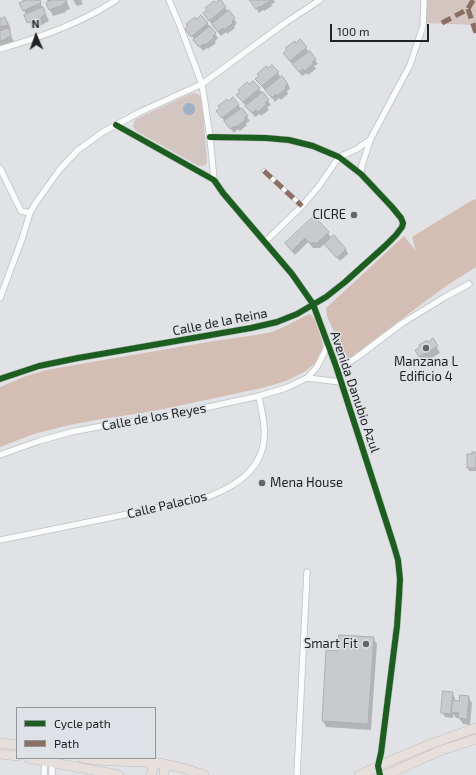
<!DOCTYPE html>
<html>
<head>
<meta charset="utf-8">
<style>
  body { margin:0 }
  #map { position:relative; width:476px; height:775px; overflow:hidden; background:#e0e2e5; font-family:"Exo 2",sans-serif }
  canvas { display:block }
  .legend { position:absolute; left:16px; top:707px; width:140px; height:52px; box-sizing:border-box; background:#dee2e7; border:1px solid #929599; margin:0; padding:5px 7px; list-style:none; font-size:12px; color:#212224 }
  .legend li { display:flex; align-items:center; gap:8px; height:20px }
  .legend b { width:20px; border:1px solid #929599 }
  .north { position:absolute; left:16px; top:16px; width:40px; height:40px; -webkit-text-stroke:3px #dee2e7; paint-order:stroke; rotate:358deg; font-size:11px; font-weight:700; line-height:16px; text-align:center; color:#212224 }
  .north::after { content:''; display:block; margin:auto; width:14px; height:18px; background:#212224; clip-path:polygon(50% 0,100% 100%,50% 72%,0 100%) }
  .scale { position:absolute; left:330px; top:24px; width:99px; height:18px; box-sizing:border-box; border:2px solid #212224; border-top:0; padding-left:5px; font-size:12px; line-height:14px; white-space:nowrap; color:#212224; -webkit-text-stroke:3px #dee2e7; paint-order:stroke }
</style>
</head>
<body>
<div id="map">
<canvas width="476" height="775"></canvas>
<ul class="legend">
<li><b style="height:5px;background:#1b5e20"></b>Cycle path</li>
<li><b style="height:5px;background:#8d6e63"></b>Path</li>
</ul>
<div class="north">N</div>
<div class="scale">100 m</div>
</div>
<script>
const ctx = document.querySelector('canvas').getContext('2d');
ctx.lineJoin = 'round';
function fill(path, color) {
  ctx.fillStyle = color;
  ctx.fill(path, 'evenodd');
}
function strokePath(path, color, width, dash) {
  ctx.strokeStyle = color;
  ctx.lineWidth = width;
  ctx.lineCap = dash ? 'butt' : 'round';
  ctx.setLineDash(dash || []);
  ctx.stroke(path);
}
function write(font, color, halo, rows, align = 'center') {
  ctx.font = font + ' "Exo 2",sans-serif';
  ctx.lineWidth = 3;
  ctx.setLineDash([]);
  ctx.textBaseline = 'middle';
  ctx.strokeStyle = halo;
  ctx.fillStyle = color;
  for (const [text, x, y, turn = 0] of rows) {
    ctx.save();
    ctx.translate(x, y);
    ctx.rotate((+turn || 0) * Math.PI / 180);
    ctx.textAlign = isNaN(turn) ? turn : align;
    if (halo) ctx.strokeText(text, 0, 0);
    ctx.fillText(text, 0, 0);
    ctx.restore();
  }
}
fill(new Path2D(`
  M426,0H476V25L424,23Z
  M194,93C199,94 201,96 202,101L207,162L206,165L201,166L197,165L136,131L133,127L134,122L136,119L190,94Z`), '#d3c5c0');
fill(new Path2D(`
  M476,199V267L443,288L346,361L338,341L327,316L326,308L404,236L416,251L412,237L469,202Z
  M309,314L311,315L314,318L322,340L323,347L322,353L318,360L306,371L286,381L262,388L154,411L102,419L69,425L34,434L0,447V387L26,376L47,370L92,362L220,340L256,335L272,332L288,325Z`), '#d4beb4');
fill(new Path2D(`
  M183 109a6 6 0 1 1 12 0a6 6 0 1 1-12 0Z`), '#9eafc8');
fill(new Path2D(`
  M27,0H39L49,21L38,27L37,26L32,28L24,10Z
  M47,0H66L70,9L65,11L66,12L53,16L50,10Z
  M73,0H81L83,4L77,6Z
  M251,0H274L275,2L271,5L272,6L264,11L263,10L259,13Z
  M220,1L237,23L234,26L235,28L227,34L226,32L221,36L207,18L215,4Z
  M5,18L9,24L11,31H9L14,42L0,47V20Z
  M197,20L207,23L218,38L215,41L216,43L208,49L207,48L203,51L189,32Z
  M306,48L318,64L314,66L316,69L308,75L307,73L302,76L293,64V65L287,58Z
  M278,73L281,78L288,84L290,89L287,91L288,94L281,100L279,98L275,102L266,89L265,90L259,83L257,79Z
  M259,89L271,105L267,107L269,110L261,116L260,114L255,117L240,99L238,95Z
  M233,98L250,121L246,123L247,125L240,131L238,129L234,133L220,115L229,102Z
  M314,217L328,233L332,239L346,249L348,254L340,261L328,249L325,243L320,248H313L308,242L295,255L288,247L286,243Z
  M433,340L440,353L423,363L416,350Z
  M476,453V471H469L468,468Z
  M373,638L377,644L371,730L326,727L323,721L327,651L339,652Z
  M452,693L455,698V701L460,702L468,696L472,703L470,725L463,724L459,718H456L453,714V718L445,717L442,712Z`), '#0003');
const building = new Path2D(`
  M23,0H40L41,3L23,11L19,3L24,1Z
  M52,0H66L67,2L63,4V5L49,10L46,3Z
  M219,0H221L226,7L209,21L203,13L207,10L205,8L214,1L216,3Z
  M250,0H269L270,1L260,7V6L256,9Z
  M43,7L46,15L41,17L42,18L33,21V20L27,23L24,15Z
  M229,10L235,18L232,21L233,23L224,30L223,28L218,32L212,24Z
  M201,15L208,23L191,37L185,29L188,26L186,24L195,17L197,19Z
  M5,17L8,25L0,27V19Z
  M210,26L216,33L213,36L214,38L205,45L204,44L199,47L193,40Z
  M9,28L11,36L6,38L7,39L0,41V31Z
  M300,39L307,47L290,61L283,53L287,50L285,48L295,41L296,43Z
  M310,51L316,59L312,62L314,63L305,71L303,69L299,72L292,64Z
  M272,65L279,72L262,86L255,79L259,76L257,74L266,66L268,68Z
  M282,76L288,84L285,87L286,88L277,96L276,94L272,98L265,90Z
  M253,81L260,88L243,102L236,95L240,92L238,90L247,82L249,84Z
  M263,92L269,100L265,103L267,104L258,112L256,110L252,113L245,106Z
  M233,97L239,105L222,118L216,111L220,108L218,106L227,99L229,101Z
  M242,108L248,116L244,118L246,120L236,127L235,126L230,129L224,121Z
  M314,216L329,232L317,243H310L305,238L292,251L285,243Z
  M334,235L346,249L337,258L324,244Z
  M433,338L438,346L419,357L415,350L420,347L419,345L427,340L428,342Z
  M472,452H476V468H467V454H472Z
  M339,635L374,637L368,724L322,721L326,650L338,651Z
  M443,691L453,692L451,714L441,713Z
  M460,695L469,696L467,719L458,718L459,713L451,712L452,700L459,701Z`);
fill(building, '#c9cacd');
strokePath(building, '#adaeb0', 1);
const pedestrian = new Path2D(`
  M264,171L302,206`);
const minor = new Path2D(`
  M169,0L180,26L202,84L210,137L214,180
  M0,49C39,38 82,23 116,0
  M116,125L214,180L223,193L292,274L313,304L336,366L393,543L398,560L400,579L399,597L397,626L381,753L378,766L380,775
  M0,168L21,211L30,213
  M361,174L362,165L371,138L410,65L423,26L424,0
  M265,241L269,238L302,206L319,186L339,157L357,149L371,139
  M0,298L22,239L30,213L35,204L60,169L78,150L103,132L116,125L140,112L202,84L285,23L320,0
  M336,366L346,364L356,358L401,324L445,297L469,284
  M307,378L341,382
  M0,379L39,366L78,358L251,328L277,322L297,314L326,297L345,282L385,246L396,235L402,227L403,223L401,218L392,207L361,174L339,157L313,146L289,140L266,138L210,137
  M0,455L39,441L71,432L108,425L152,419L195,410L259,396L286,388L307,378L317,367L328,345
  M0,540L187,502C194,500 203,499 210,496C236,486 262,469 264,439C266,425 261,410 259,396
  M44,775L45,758
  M52,775V761
  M297,775L307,572`);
const primary = new Path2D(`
  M0,743L17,745
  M0,754L17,756
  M28,758L119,775
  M82,758C104,762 125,761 147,762C167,763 185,768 204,775
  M147,762C152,766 155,769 151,775
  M164,775V770L169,765
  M359,775C397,757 436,741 476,728
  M385,775L442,750L476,739`);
strokePath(pedestrian, '#bebfc1', 5.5);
strokePath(minor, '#bebfc1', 7);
strokePath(primary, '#bfc0c1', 10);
strokePath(pedestrian, '#fafbfb', 4);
strokePath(minor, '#fafbfb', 5.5);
strokePath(primary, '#e6dfdb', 9);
strokePath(new Path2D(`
  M468,9L476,33
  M442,23L468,9L473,0
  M264,171L302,206`), '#8d6e63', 5, [10, 5]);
strokePath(new Path2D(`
  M116,125L214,180L223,193L292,274L313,304L336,366L393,543L398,560L400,579L399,597L397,626L381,753L378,766L380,775
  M0,379L39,366L78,358L251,328L277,322L297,314L326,297L345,282L385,246L396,235L402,227L403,223L401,218L392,207L361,174L339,157L313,146L289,140L266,138L210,137`), '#1b5e20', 6);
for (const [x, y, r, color] of [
  [354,215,4,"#646568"],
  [426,348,4,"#646568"],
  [262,483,4,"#646568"],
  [366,644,4,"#646568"]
]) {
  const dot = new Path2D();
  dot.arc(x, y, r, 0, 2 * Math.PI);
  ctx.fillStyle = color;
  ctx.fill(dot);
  strokePath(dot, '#dee2e7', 1.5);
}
write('13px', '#212224', '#dee2e7', [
  ["CICRE",346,215],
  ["Manzana L",426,362,"center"],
  ["Edificio 4",426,377,"center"],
  ["Mena House",270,483,"left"],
  ["Smart Fit",358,644]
], 'right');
write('13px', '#212224', '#dee2e7', [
  ["Calle de la Reina",220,322,-11],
  ["Avenida Danubio Azul",355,392,71],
  ["Calle de los Reyes",154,417,-10],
  ["Calle Palacios",167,505,-13]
]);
</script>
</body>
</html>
